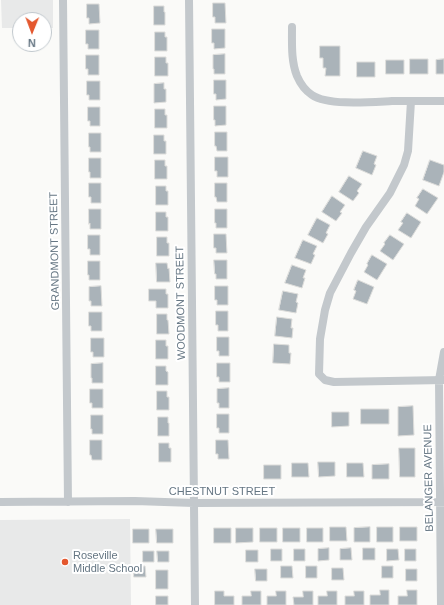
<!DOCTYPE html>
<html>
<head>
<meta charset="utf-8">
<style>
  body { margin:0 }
  #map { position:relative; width:444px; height:605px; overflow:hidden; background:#fafaf8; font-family:Arial,sans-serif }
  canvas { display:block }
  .north { position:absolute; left:12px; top:12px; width:40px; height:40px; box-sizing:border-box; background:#fff; border:1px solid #c1c8cd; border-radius:50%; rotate:181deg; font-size:11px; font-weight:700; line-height:16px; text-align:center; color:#657683 }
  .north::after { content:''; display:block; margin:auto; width:14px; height:18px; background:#e4572e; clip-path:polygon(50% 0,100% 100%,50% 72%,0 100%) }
</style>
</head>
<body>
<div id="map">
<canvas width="444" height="605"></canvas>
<div class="north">N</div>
</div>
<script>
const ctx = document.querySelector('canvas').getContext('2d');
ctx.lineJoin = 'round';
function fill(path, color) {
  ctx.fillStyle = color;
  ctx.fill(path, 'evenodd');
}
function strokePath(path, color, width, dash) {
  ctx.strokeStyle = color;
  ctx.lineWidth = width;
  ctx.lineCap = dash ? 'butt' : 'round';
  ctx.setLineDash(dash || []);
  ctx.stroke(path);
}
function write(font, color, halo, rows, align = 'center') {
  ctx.font = font + ' Arial,sans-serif';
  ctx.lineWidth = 4;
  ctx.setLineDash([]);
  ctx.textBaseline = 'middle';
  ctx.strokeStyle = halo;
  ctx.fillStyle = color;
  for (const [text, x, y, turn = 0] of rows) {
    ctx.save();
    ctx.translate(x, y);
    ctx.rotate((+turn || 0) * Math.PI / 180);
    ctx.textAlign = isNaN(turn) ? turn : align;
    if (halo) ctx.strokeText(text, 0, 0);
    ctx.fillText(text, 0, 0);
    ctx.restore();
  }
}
fill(new Path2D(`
  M1,0H53V28H44V20H20V28H2Z
  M130,519L131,605H0V520Z`), '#e8e9e9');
const building = new Path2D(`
  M213,3H225L226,23H215V17H213Z
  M87,4H99L100,23L89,24V18H87Z
  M154,6H164V12H165V25H154Z
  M212,29H225V48L214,49V43H212Z
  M86,30H99V49H88V44H86Z
  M155,32H165V37H167V51H155Z
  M320,46H340V76H325L326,68H323V58H320Z
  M225,54V74H214V69H213V55Z
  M86,55H99V75H88V69H86Z
  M155,57H166V63H168V76H155Z
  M410,59H428V74H410Z
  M444,59V74H436V60Z
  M386,60H404V74H386Z
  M357,62H375V77H357Z
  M214,80H226V99L216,100V94H214Z
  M87,81H100V100H89V95H87Z
  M164,83V89H166V102L154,103V84Z
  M214,106H226V125L215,126V120H214Z
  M88,107H100V126H90V121H88Z
  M155,109H165V115H167V128H155Z
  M215,132H227V151H217L216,146H215Z
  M89,133H101V152H90V147H89Z
  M154,135H164V141H166V154H154Z
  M363,151L377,156L374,164L376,165L372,175L356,168Z
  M215,157H228V177H217V171H215Z
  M89,158H101V178H90V172H89Z
  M155,160H165V166H167V179H155Z
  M430,160L444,165V172L439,186L423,180Z
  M349,176L362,184L357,191L359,193L353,201L339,192Z
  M89,183H101V203H91V197H89Z
  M215,183H227V202H217L216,197H215Z
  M156,186H166V191H168V205H156Z
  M423,189L438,198L427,214L415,206L419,199L417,198Z
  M332,196L345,205L340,212L342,213L336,221L322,212Z
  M89,209H101V229H90V223L89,224Z
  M215,209H227V228H216V223H215Z
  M156,212H166V217H168V231H156Z
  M407,213L421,222L411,238L398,230L403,223L401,222Z
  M317,218L330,225L326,233L328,234L323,243L308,235Z
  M214,234H226L227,253H216V248H214Z
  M88,235H100V255H90V249H88Z
  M390,235L404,244L393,260L380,251L385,244L384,243Z
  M157,237H167V243H169V256H157Z
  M303,240L317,246L313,254L315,255L311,264L295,258Z
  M372,255L387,264L377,280L364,272L368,265L367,264Z
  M214,260H227V279H216V274H215Z
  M88,261H100V280H89V275H88Z
  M156,263H167L168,269L169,268L170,282H157Z
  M292,265L306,270L303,278H305L302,288L285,283Z
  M358,280L374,287L367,304L353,299L356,291L354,290Z
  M101,286L102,306H91V301H89V287Z
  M215,286H228V305H217V300H215Z
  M149,289H166V294H168V308H156V301H149Z
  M283,291L298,294L296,302L298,303L296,313L279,310Z
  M216,311H228V331H218V325H216Z
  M89,312H102V331H91V326H89Z
  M157,314H167V320H168L169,334H157Z
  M277,317L292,319L291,328H293L292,338L275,336Z
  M217,337H229V356H219V351H217Z
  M91,338H104V357H93V352H91Z
  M156,340H166V346H168V359H156Z
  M274,344L289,345V353H291L290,364L273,363Z
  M103,363V383H92V378H91V364Z
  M217,363H230V382H219V377H217Z
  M156,366H166V371L168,372V385H156Z
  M229,388V408H219V403H217V389Z
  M90,389H103V408H92V403H90Z
  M157,391H167V397H169V410H157Z
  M413,406L414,435L398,436V407Z
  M361,409H389V424H361Z
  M332,412H349V426L332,427Z
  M217,414H229V433H219V428H217Z
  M91,415H103V434H92V429H91Z
  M158,417H168V423H169V436H158Z
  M90,440H102V460H92L91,455H90Z
  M216,440H228L229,459H218V454H216Z
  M159,443H169V448H171V462H159Z
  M399,448H415V477H400Z
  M318,462H335V476L319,477Z
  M292,463H308L309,477H292Z
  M347,463H363L364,477H347Z
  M389,464V479H372V465Z
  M264,465H281V479H264Z
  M330,527H346L347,541H330Z
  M370,527V542H354V528Z
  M377,527H393V542H377Z
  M400,527H417V541H400Z
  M214,528H231V543H214Z
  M236,528H253V542L236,543Z
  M260,528H277V542H260Z
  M283,528H300V542H283Z
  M307,528H323V542H307Z
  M133,529H149V543H133Z
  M156,529H173V543H157Z
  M329,548V560L318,561V549Z
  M351,548L352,560H340V549Z
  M363,548H375V560H363Z
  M271,549H282V561H271Z
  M294,549H305V561H294Z
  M387,549H398L399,560L387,561Z
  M405,549H416V561H405Z
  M246,550H258V562H246Z
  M143,551H154V562H143Z
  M157,551H169V562H158Z
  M134,566H145L146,577H134Z
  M281,566H292L293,578H281Z
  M306,566H317V578H306Z
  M382,566H393V578H382Z
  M332,568H343L344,580H332Z
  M255,569H267V581H256Z
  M406,569H417V581H406Z
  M156,570H168V589H156Z
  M380,590H389V605H370V595H380Z
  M407,590H417V605H398V596H407Z
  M215,591H224V596H234V605H215Z
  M251,591H261V605H242V596H251Z
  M276,591H286V605H267V596H276Z
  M303,591H313V605H294L293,597H303Z
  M327,591H337V605H318V596H327Z
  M354,591H364V605H345V596H354Z
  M156,596H168V605H156Z`);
fill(building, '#aab3b9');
strokePath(building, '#dcdcda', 1);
strokePath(new Path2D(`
  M63,0L68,502
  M189,0L195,605
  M292,27C292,44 291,61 297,76C300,83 306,91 312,95C328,106 372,102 392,101C409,101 427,101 444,101
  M411,101L408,151L404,165L390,193L366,227L351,253L330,293L325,310L320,339L319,374L325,380L334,382L444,380
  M0,502L135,501L194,503L444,502
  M441,605L439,380L444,352`), '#c3c8cc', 8);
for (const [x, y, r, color] of [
  [65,562,4,"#e4572e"]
]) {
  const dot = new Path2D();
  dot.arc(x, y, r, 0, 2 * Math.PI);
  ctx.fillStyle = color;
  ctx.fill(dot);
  strokePath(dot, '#fff', 1.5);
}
write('11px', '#657683', '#fff', [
  ["GRANDMONT STREET",55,251,-91],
  ["WOODMONT STREET",181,303,-91],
  ["BELANGER AVENUE",429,478,-91],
  ["CHESTNUT STREET",222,492]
]);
write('11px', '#657683', '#fff', [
  ["Roseville",73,556],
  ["Middle School",73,569]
], 'left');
</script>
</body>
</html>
